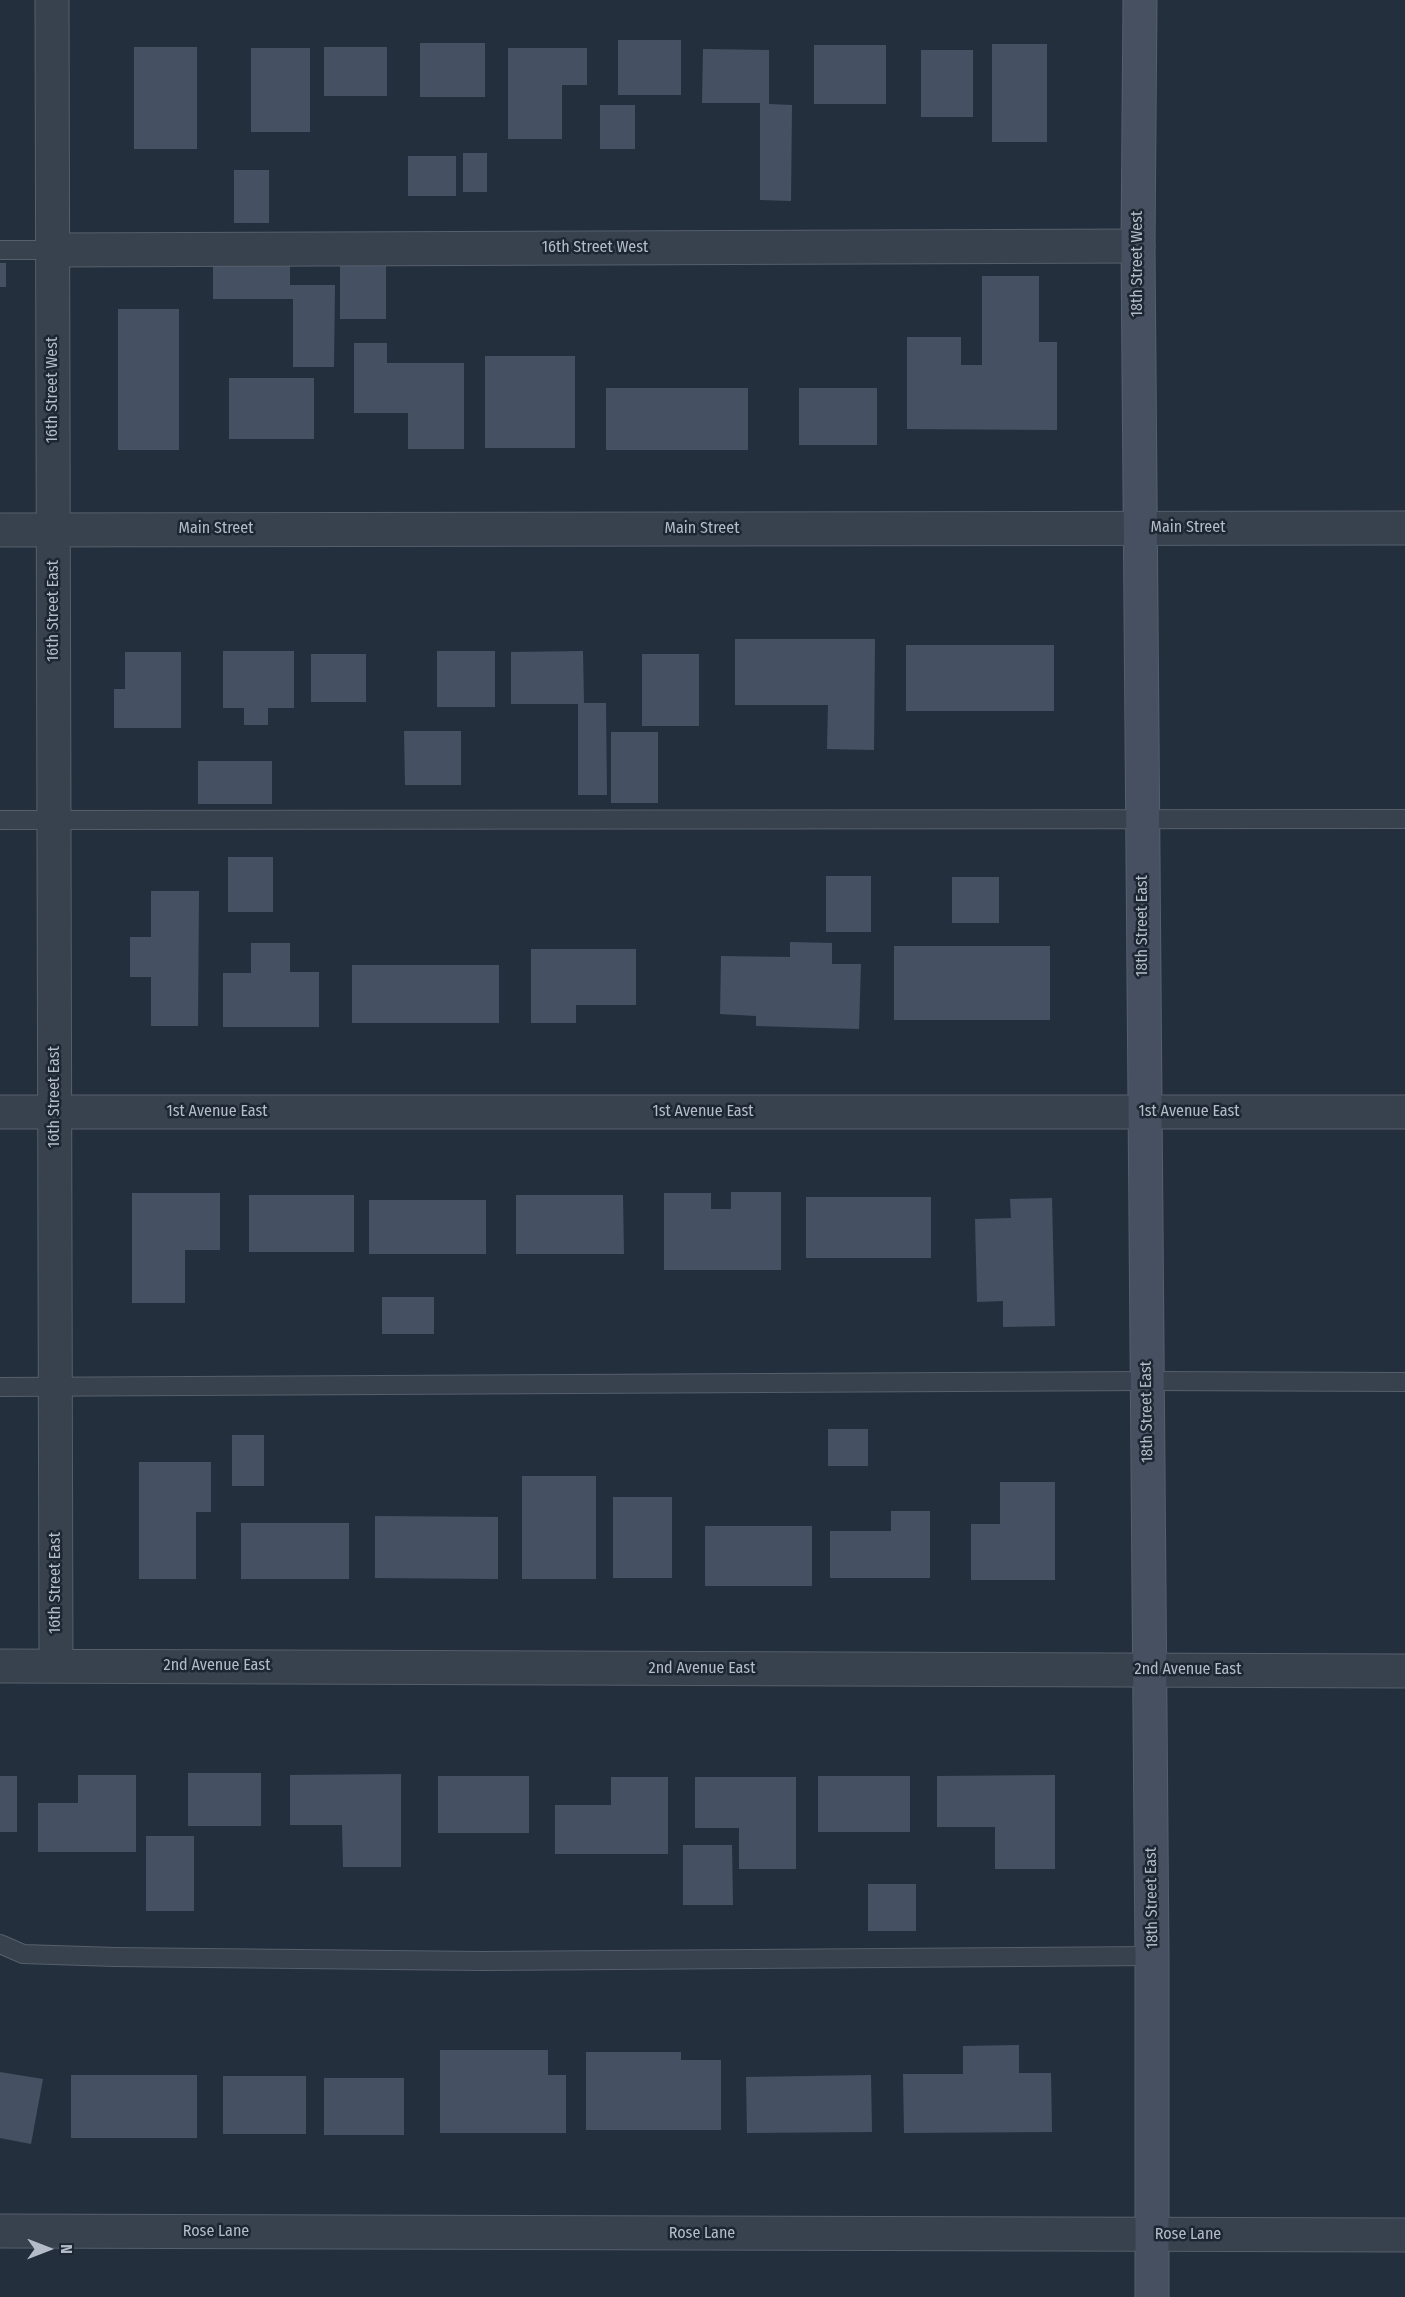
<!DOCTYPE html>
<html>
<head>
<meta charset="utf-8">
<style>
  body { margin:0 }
  #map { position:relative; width:1405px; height:2297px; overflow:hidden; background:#242f3e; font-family:"Fira Sans Condensed",sans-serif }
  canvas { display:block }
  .north { position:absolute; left:18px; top:2219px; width:60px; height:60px; -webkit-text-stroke:4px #1d2633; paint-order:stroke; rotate:90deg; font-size:16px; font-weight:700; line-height:24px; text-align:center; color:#b4bcc9 }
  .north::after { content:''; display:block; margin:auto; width:21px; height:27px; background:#b4bcc9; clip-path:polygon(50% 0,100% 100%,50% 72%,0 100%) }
</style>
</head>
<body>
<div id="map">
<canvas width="1405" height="2297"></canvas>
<div class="north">N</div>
</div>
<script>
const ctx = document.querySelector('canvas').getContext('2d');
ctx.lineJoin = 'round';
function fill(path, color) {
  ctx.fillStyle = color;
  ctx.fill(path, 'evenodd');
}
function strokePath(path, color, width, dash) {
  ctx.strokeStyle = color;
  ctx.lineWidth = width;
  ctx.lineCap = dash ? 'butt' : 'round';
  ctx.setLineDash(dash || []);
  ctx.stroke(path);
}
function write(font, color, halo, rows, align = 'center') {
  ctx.font = font + ' "Fira Sans Condensed",sans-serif';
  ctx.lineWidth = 5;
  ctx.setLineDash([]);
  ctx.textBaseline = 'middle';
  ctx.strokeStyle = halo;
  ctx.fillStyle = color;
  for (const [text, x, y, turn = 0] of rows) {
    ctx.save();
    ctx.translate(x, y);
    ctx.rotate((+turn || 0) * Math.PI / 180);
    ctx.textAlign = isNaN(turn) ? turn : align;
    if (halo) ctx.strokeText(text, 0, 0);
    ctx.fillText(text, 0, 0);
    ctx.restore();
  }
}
fill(new Path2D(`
  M618,40H681V95H618Z
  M420,43H485V97H420Z
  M992,44H1047V142H992Z
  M814,45H886V104H814Z
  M134,47H197V149H134Z
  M324,47H387V96H324Z
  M251,48H310V132H251Z
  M508,48H587V85H562V139H508Z
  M703,49L769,50V104L792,105L791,201L760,200V103H702Z
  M921,50H973V117H921Z
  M600,105H635V149H600Z
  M463,153H487V192H463Z
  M408,156H456V196H408Z
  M234,170H269V223H234Z
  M213,262L290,263V285H335L334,367H293V299H213Z
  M0,263H6V287H0Z
  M340,265H386V319H340Z
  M982,276H1039V342H1057V430L907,429V337H961V365H982Z
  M118,309H179V450H118Z
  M354,343H387V363H464V449H408V413H354Z
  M485,356H575V448H485Z
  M229,378H314V439H229Z
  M606,388H748V450H606Z
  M799,388H877V445H799Z
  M735,639H875L874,750L827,749L828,705H735Z
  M906,645H1054V711H906Z
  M223,651H294V708H268V725H244V708H223Z
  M437,651H495V707H437Z
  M583,651L584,703H606L607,795H578V704H511V652Z
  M125,652H181V728H114V689H125Z
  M311,654H366V702H311Z
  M642,654H699V726H642Z
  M404,731H461V785H405Z
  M611,732H658V803H611Z
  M198,761H272V804H198Z
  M228,857H273V912H228Z
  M826,876H871V932H826Z
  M952,877H999V923H952Z
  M151,891H199L198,1026H151V977H130V937H151Z
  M790,942L832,943V964H861L859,1029L756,1026V1016L720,1014L721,956L790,957Z
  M251,943H290V972H319V1027H223V973H251Z
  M894,946H1050V1020H894Z
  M531,949H636V1005H576V1023H531Z
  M352,965H499V1023H352Z
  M731,1192H781V1270H664V1193H711V1209H731Z
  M132,1193H220V1250H185V1303H132Z
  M249,1195H354V1252H249Z
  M516,1195H623L624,1254H516Z
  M806,1197H931V1258H806Z
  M1052,1198L1055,1326L1003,1327V1301L977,1302L975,1219L1011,1218L1010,1199Z
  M369,1200H486V1254H369Z
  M382,1297H434V1334H382Z
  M828,1429H868V1466H828Z
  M232,1435H264V1486H232Z
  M139,1462H211V1512H196V1579H139Z
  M522,1476H596V1579H522Z
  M1000,1482H1055V1580H971V1524H1000Z
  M613,1497H672V1578H613Z
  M891,1511H930V1578H830V1531H891Z
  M375,1516L498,1517V1579L375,1578Z
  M241,1523H349V1579H241Z
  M705,1526H812V1586H705Z
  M188,1773H261V1826H188Z
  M401,1774V1867H343L342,1825H290V1775Z
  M78,1775H136V1852H38V1803H78Z
  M1055,1775V1869H995V1827H937V1776Z
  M0,1776H17V1832H0Z
  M438,1776H529V1833H438Z
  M818,1776H910V1832H818Z
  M611,1777H668V1854H555V1805H611Z
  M695,1777H796V1869H739V1828H695Z
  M146,1836H194V1911H146Z
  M683,1845H732L733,1905H683Z
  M868,1884H916V1931H868Z
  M1019,2045V2073H1051L1052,2132L904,2133L903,2074H963V2046Z
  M440,2050H548V2075H566V2133H440Z
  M586,2052H681V2060H721V2130H586Z
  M0,2072L43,2079L31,2144L0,2138Z
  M71,2075H197V2138H71Z
  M871,2075L872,2132L747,2133L746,2077Z
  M223,2076H306V2134H223Z
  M324,2078H404V2135H324Z`), '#455162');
const lane = new Path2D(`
  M0,250H53
  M0,820L1405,819
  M0,1387L1147,1381L1405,1382
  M0,1944L23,1954L115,1957L482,1961L1152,1956`);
const street = new Path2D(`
  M52,0L56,1665
  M53,250L1138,246
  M0,530L1405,528
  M0,1112H1405
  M0,1666L1405,1671
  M0,2231L1405,2235`);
const secondary = new Path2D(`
  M1140,0L1138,246L1152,1956V2297`);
strokePath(lane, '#565f6c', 20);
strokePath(street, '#565f6c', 35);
strokePath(secondary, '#565f6c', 35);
strokePath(lane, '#38414e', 18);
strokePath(street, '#38414e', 33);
strokePath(secondary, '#465061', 33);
write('16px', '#b4bcc9', '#1d2633', [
  ["16th Street West",595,248],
  ["18th Street West",1138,264,-90],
  ["16th Street West",53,390,-90],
  ["Main Street",1188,528],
  ["Main Street",216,529],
  ["Main Street",702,529],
  ["16th Street East",54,611,-90],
  ["18th Street East",1143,926,-90],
  ["16th Street East",55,1097,-90],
  ["1st Avenue East",217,1112],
  ["1st Avenue East",703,1112],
  ["1st Avenue East",1189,1112],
  ["18th Street East",1147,1412,-91],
  ["16th Street East",56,1583,-90],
  ["2nd Avenue East",217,1666],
  ["2nd Avenue East",702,1669],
  ["2nd Avenue East",1188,1670],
  ["18th Street East",1152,1898,-91],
  ["Rose Lane",216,2232],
  ["Rose Lane",702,2234],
  ["Rose Lane",1188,2235]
]);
</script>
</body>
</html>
